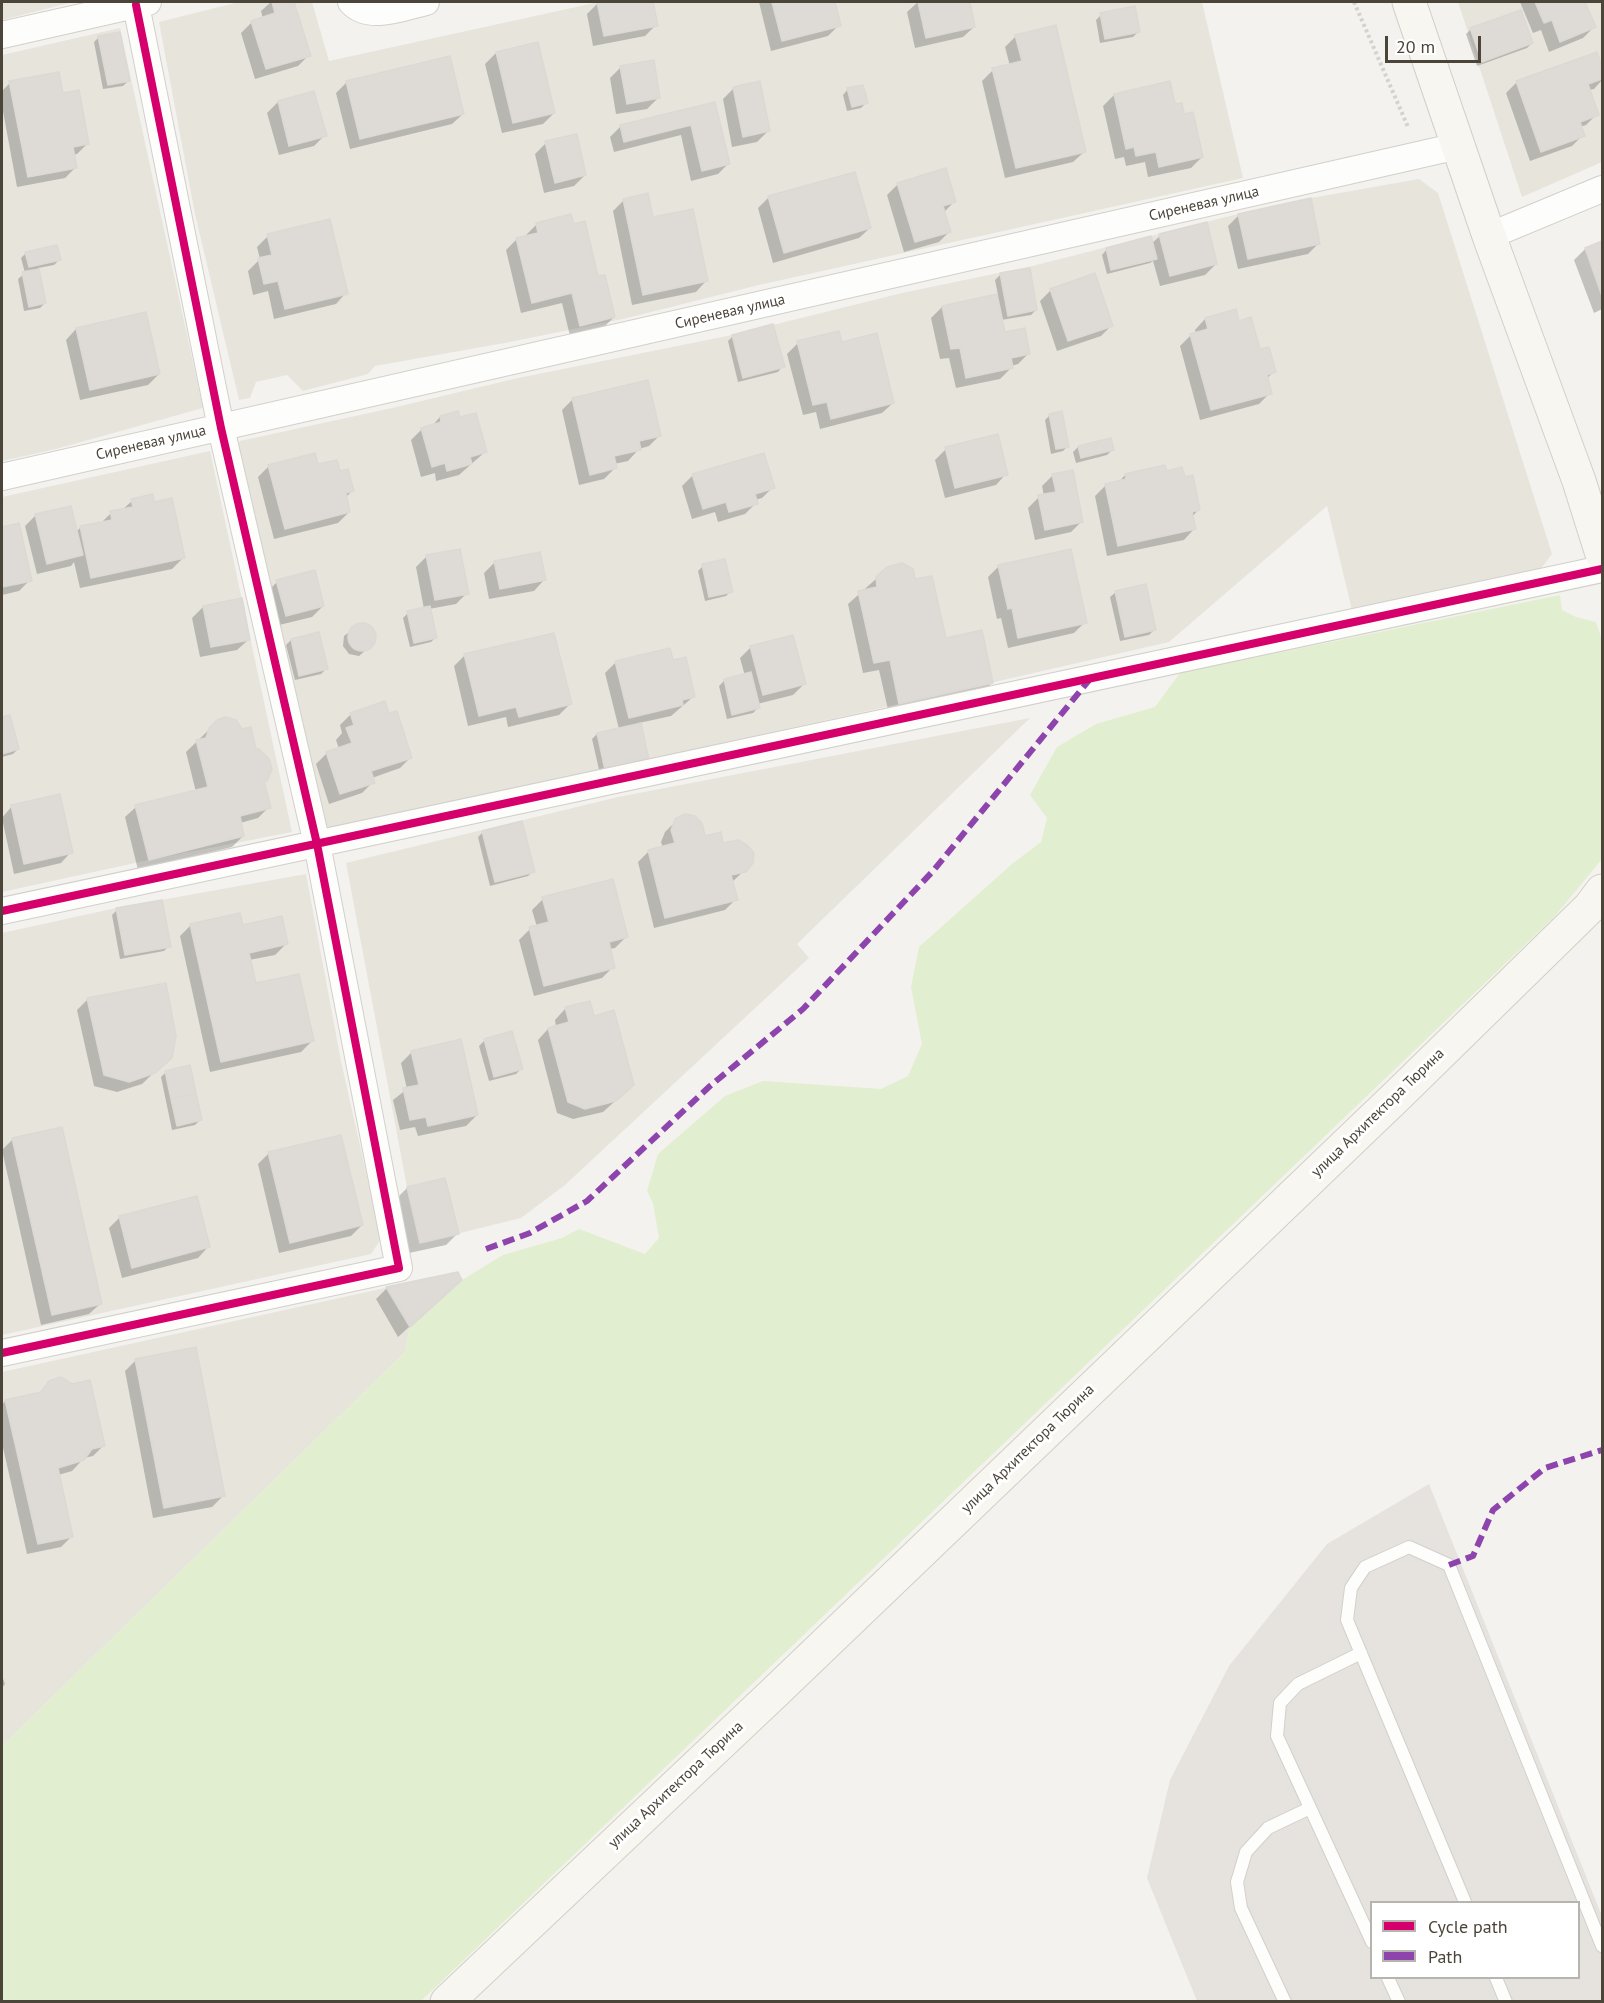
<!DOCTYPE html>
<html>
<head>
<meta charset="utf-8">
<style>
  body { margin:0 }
  #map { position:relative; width:1604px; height:2003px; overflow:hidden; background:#f4f2ee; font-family:"PT Sans",sans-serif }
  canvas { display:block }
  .frame { position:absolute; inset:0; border:3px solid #4b4439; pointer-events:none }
  .legend { position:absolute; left:1370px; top:1901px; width:210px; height:78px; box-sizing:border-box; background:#fff; border:2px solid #b7b4b0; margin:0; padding:8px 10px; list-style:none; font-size:18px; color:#4b4439 }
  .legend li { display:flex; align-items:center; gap:12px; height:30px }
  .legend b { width:30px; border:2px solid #b7b4b0 }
  .scale { position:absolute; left:1385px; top:36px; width:96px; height:27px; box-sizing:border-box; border:3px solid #4b4439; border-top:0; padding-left:8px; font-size:18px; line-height:21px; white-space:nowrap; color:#4b4439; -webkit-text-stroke:4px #fff; paint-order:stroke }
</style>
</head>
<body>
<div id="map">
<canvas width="1604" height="2003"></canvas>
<div class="frame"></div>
<ul class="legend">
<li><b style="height:8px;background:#d6006c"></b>Cycle path</li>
<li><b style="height:8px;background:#8e44ad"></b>Path</li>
</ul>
<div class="scale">20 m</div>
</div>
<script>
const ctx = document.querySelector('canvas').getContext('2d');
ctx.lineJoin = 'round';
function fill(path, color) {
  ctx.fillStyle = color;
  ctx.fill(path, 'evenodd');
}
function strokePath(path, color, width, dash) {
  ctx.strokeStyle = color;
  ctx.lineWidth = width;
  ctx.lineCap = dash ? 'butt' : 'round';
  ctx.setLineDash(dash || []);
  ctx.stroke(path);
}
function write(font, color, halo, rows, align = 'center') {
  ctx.font = font + ' "PT Sans",sans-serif';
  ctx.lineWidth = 6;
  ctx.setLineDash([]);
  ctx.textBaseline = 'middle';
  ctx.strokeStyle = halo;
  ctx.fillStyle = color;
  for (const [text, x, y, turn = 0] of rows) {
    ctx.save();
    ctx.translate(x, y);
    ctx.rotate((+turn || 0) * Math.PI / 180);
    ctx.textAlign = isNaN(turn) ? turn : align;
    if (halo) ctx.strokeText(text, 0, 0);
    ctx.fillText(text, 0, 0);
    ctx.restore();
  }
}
fill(new Path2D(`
  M2,2H73L2,20Z
  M239,2H312L329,61L599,2H1202L1243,178L759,285L623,319L510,342L375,366L368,374L303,391L287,375L256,382L250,398L239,400L195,214L159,22Z
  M1458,2H1602V162L1522,197Z
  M120,28L203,408L56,449L2,461V55Z
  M1419,179L1438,193L1552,554L1540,570L1353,614L1327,506L1169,642L868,711L327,830L236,447L240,441L392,408L518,378L732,335L902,293L1032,266L1238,214L1311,198Z
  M210,451L292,832L149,860L2,892V497Z
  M1030,718L797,944L809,958L565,1185L521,1218L420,1243L407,1187L346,863L618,797Z
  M306,874L341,1061L381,1239L371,1254L2,1335V933L116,908Z
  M458,1272L462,1280L410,1327L405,1352L2,1746V1372Z`), '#e7e4dc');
fill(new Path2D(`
  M1429,1484L1602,1916V2001H1197L1147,1878L1170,1780L1229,1666L1327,1544ZM1372,1902H1578V1978H1372Z`), '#e6e2de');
fill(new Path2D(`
  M1560,595L1562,610L1576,617L1596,622L1602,640V859L1555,916L421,2001H2V1746L405,1352L410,1327L462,1280L503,1255L562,1238L579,1229L645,1254L659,1238L653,1203L647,1191L658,1154L725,1096L763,1081L881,1089L908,1076L922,1044L911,987L919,947L1012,864L1041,842L1047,818L1030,795L1057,747L1096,724L1155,707L1180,673Z`), '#e1eecf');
fill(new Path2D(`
  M271,2H292L309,55L298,66L255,79L241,33L252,22L263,19L261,11Z
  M607,2H652L656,25L645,36L593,46L587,14L598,3Z
  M759,2H833L839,25L828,36L771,51Z
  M918,2H968L974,27L963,37L915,48L907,12Z
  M1520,2H1584L1594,27L1583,38L1549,52L1541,30L1533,33Z
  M1101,15L1138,32L1133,37L1100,43L1096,20Z
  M1471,29L1532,43L1527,48L1477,66L1466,34Z
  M1016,36L1084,152L1073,162L1005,178L982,81L993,70L1010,66L1005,47Z
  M99,37L128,81L123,86L103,89L94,42Z
  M496,53L554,113L543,124L502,133L485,64Z
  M1596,54L1602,71V80L1594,89L1589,90L1597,114L1586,125L1580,127L1583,135L1572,146L1530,161L1506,93L1517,82Z
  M621,67L658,98L647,109L616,114L610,78Z
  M347,82L463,114L452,124L350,149L336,93Z
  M10,83L62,94L88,143L77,154L73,155L76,167L65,178L17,187L2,106V91Z
  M734,88L768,131L757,142L732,147L723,99Z
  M848,89L866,103L861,108L847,111L843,95Z
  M313,93L325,135L314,146L279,155L267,113L278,102Z
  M1114,95L1173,106L1183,115L1202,157L1191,168L1148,177L1145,162L1126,166L1124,157L1115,159L1103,106Z
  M714,104L729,163L718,174L691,181L681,135L614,152L610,137L621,126Z
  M546,143L585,175L574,186L544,193L535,154Z
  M898,184L955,201L944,212L950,231L939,242L904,252L887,195Z
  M769,197L870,228L859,238L773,263L758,208Z
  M624,200L652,219L706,281L696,292L632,305L613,211Z
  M1239,215L1319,243L1308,254L1238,269L1228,226Z
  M537,224L597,278L614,317L603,328L570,336L562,303L521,313L506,250L517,239L526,237V235Z
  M268,236L346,293L336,304L274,319L268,291L253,295L248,271L260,259L257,247Z
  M1160,236L1216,264L1205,275L1160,286L1153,261L1150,263L1107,274L1102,255L1107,249L1151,244Z
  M1602,243V309L1594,313L1574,260L1585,249Z
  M26,253L59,260L54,265L38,268L45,303L40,308L24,311L18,279L25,273L21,258Z
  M1000,275L1036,310L1031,315L1001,320L1004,334L1029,353L1018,364L1011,366V368L1000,379L956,388L949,358L940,359L931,318L942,307L998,295L995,280Z
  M1051,290L1112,325L1101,336L1057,351L1040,301Z
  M1205,319L1238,322L1274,372L1266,379L1270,393L1259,404L1200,420L1180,346L1191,335L1196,334L1195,330Z
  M76,329L159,374L148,385L80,400L66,340Z
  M733,336L783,366L778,372L738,382L728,341Z
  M798,343L893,403L882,413L820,429L816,412L803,415L787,354Z
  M573,399L660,435L649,446L639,449L628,461L614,464L615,468L604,479L579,485L562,410Z
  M1050,415L1068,446L1063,451L1051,454L1045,420Z
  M440,417L459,419L485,452L459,475L436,481L435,473L421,477L411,440L422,429L432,426Z
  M1078,447L1112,450L1107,455L1076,463L1073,452Z
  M946,449L1006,474L996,485L945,498L935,460Z
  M269,466H317L339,472L352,491L345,498L349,512L338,523L274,539L258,477Z
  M1166,473L1199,509L1192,517L1194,529L1184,540L1107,556L1095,496L1106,485L1118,483L1125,475Z
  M693,475L773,487L762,498L755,500L756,503L745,514L718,522L715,512L692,519L682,486Z
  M1053,475L1082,521L1071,532L1035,540L1028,508L1039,497L1044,496L1042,486Z
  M132,501L153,504L183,558L172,569L80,588L74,562L71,566L37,574L25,526L36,515L76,532L80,528L100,524L111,513L122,510Z
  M18,525L30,580L19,591L2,595V529Z
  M427,556L467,593L456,604L429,609L436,637L431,642L410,647L403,618L408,613L424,609L416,567Z
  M495,562L544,580L534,591L489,599L484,573Z
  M703,566L731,591L726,596L705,601L698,571Z
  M998,567L1085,622L1074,633L1008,648L1001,618L997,619L988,577Z
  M877,578L914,581L945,639L992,683L981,694L889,714L879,670L863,673L848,604Z
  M277,582L323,606L312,617L275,626L266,593Z
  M1116,592L1154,630L1149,635L1120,641L1110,597Z
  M203,607L248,640L237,650L200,657L192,618Z
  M359,624L369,625L375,633L373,644L359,656L349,654L343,646L344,636Z
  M291,640L326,669L321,674L295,680L286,645Z
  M751,647L804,684L793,695L757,704L758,708L753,713L727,719L719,686L724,681L745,676L740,658Z
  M465,655L570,704L559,715L508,727L506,717L468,726L454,666Z
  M616,662H672L693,697L671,716L639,723L648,759L600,774L592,739L597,734L619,729L605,673Z
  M351,714L388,715L411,757L400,768L372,778L373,782L362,793L329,804L316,764L327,753L339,749L336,740L342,733L340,725Z
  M9,716L18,749L13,754L2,757V718Z
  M218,721L255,751L266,780L263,783L269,807L258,818L240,823L243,836L232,847L138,870L125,817L136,807L196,792L186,752Z
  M12,806L71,852L61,863L14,874L2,818Z
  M676,821L704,838L722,845L744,871L732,882L736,899L725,910L654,928L638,862L649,851L663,848L661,842L665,832Z
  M483,832L533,871L528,876L490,886L478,837Z
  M543,899L626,937L615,948L609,949L613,967L602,978L534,996L519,940L530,929L537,927L532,910Z
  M117,910L169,946L164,951L120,959L112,915Z
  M191,925L242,927L286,944L275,955L249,960L255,985L312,1041L301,1052L210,1072L180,936Z
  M88,999L170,1057L142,1084L117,1092L94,1086L77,1010Z
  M589,1003L622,1095L603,1112L573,1119L557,1113L538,1040L548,1029L556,1027L555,1020L565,1009Z
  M511,1033L521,1069L516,1074L489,1081L479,1046L484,1041Z
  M412,1052L477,1115L466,1126L418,1136L415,1127L400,1130L393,1100L407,1089L401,1063Z
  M166,1072L200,1120L195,1125L172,1130L161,1077Z
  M13,1139L100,1304L89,1314L41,1325L2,1150Z
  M269,1153L362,1225L351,1236L279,1253L258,1164Z
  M407,1188L457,1234L446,1245L409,1253L396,1199Z
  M120,1217L208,1247L198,1258L122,1278L109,1228Z
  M457,1274L449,1291L398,1337L376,1299L386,1289Z
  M136,1360L223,1496L212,1507L153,1518L125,1371Z
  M50,1382L104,1445L93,1456L84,1458L72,1471L58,1475L72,1536L61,1547L27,1554L2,1443V1405L5,1401L38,1394Z
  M2,1676L5,1684L2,1688Z`), '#0003');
const building = new Path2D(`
  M272,2H294L311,56L266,69L251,21L275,13Z
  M597,2H653L658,26L604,36Z
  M772,2H835L841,26L782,41Z
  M918,2H970L975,27L926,38Z
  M1535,2H1585L1596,27L1560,42L1552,20L1544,23Z
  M1135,6L1140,32L1105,39L1100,13Z
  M1521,10L1533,43L1482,62L1470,28Z
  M1056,25L1086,152L1016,168L992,68L1022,61L1015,35Z
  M120,32L130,81L108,85L98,36Z
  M538,42L555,113L513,123L496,52Z
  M1597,52L1602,66V79L1588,84L1599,115L1580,122L1585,136L1541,152L1516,81Z
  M450,56L464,114L360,139L346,81Z
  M654,60L660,98L627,104L620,66Z
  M59,72L63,93L79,90L89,144L73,147L77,168L28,177L9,81Z
  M760,81L770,131L743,137L733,87Z
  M1170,81L1175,104L1182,103L1184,114L1193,112L1203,157L1159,167L1156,152L1136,156L1134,147L1126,149L1114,94Z
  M863,85L868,103L852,107L847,88Z
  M314,91L327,136L289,146L278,101Z
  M715,102L730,164L702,171L691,125L624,142L620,125Z
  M577,134L586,175L555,183L545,141Z
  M946,168L956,202L943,206L951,232L915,242L897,183Z
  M855,172L871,228L784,253L768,196Z
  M648,193L653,217L693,209L708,281L643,295L623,199Z
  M1311,198L1320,244L1248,259L1238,214Z
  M571,214L574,224L585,221L598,276L605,275L615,317L580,326L572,293L532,303L516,238L538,233L536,223Z
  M330,219L348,294L285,309L278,281L264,284L258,258L272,255L267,234Z
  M1207,222L1217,264L1170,276L1159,234Z
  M1151,236L1157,259L1111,270L1106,248Z
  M1602,241V296L1585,248Z
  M57,245L61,260L29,267L25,252Z
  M1030,268L1037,310L1008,316L1000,273Z
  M39,269L46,303L29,307L22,272Z
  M1095,273L1113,326L1068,341L1050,289Z
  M997,294L1005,332L1025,328L1030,354L1011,358L1013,368L966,378L960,348L951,349L942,306Z
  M1236,309L1239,321L1251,317L1260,349L1269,347L1276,372L1267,375L1272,394L1211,410L1190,334L1208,329L1205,318Z
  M146,312L160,374L90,390L76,328Z
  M773,324L785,367L743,378L732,335Z
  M839,331L842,342L877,333L894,403L831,419L827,402L813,405L797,341Z
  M648,380L661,436L639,441L641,450L614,456L617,468L590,475L572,398Z
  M458,411L460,417L476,413L487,452L470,457L472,464L447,471L445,463L432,467L421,428L441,422L440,416Z
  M1062,411L1069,447L1056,449L1049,414Z
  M998,434L1008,475L955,488L945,447Z
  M1111,438L1114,450L1081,458L1078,446Z
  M315,453L318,464L337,460L340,471L348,469L354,491L346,493L350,512L285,529L268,465Z
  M764,453L775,488L755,494L758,504L729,512L726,502L703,509L692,474Z
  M1165,465L1167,471L1182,467L1185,477L1193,475L1200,510L1192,512L1196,529L1118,546L1105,484L1126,479L1125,474Z
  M1073,470L1083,522L1045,530L1038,495L1056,492L1052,474Z
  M153,494L154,502L172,498L185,558L91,578L80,526L112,520L110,511L133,507L131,499Z
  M71,506L83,555L47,564L35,514Z
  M19,523L32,581L2,587V527Z
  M460,549L469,594L435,600L426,555Z
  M1071,549L1087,623L1018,638L1012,608L1008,609L998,565Z
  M540,552L546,580L500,589L494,561Z
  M725,559L733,592L709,597L702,564Z
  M902,563L913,569L915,579L932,576L946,638L982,630L993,683L899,704L890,660L874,663L858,591L877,587L876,577L887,567Z
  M315,570L324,606L286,616L276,580Z
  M1146,584L1156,630L1125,637L1115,591Z
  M242,598L250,640L211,647L203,606Z
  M430,606L437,638L414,643L407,611Z
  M348 637a14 14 0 1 1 28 0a14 14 0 1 1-28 0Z
  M319,632L328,669L299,676L291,639Z
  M554,633L572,704L519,717L516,707L479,716L464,654Z
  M793,635L806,684L763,695L750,646Z
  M670,648L673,660L686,657L695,697L682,700L683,705L629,718L615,661Z
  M751,672L760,708L732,715L724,679Z
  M385,701L389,713L397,711L412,758L371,771L375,783L340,794L326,752L352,743L346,728L354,725L350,713Z
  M10,715L19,749L2,754V717Z
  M226,717L236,720L242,729L251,727L256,749H259L269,759L272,769L267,781H264L271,808L240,816L244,836L149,860L135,805L208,787L196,740L206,738L209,728L217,720Z
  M641,723L649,760L605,770L597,733Z
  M60,794L73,853L24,864L11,805Z
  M685,814L695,816L702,823L705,836L721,832L723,843L738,840L747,845L754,853L753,863L746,872L731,875L738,900L665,918L648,850L675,843L671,830L675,819Z
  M522,821L535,872L495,882L482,831Z
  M613,879L628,937L609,942L615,968L544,986L529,927L549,922L542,897Z
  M162,900L171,947L125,955L116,908Z
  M240,913L243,925L282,916L288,944L249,953L256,983L299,974L314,1041L221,1062L190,924Z
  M166,983L176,1036L172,1058L155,1073L129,1082L104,1075L87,998Z
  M590,1001L594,1016L614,1010L634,1085L616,1101L585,1109L568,1102L548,1028L569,1022L565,1007Z
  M512,1031L523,1069L494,1077L484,1039Z
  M461,1039L478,1115L428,1126L426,1117L410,1120L403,1088L419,1085L411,1051Z
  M190,1065L196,1093L171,1099L165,1071Z
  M196,1093L202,1120L177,1126L171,1099Z
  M62,1127L102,1304L52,1315L12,1138Z
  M341,1135L363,1225L290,1243L268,1152Z
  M445,1178L459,1234L420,1243L407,1187Z
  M197,1196L210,1247L132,1268L119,1216Z
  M458,1272L462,1280L410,1327L386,1287Z
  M196,1347L225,1496L164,1508L135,1359Z
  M61,1377L72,1384L90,1380L105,1446L92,1449L84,1460L58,1468L73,1537L38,1544L5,1400L41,1392L49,1381Z`);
fill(building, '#dedbd6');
strokePath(building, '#dcd9d4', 1.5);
const lane = new Path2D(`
  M1361,1653L1298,1684L1280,1703L1277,1736L1372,1942
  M1465,1902L1347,1620L1351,1588L1365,1567L1409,1547L1449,1565L1602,1946
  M1388,1978L1399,2002
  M1496,1978L1506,2002
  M1285,2002L1241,1908L1237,1882L1246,1852L1268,1828L1310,1808`);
const street = new Path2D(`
  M351,2C369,22 404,7 426,2
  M2,35L148,2
  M1489,236L1602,189
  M2,477L1458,146
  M2,911L1602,569
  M2,1353L399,1268L317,844L221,428L136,5`);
const secondary = new Path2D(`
  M1409,2L1489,236L1579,481L1602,554
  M447,2002L774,1693L1400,1093L1590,907L1602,891`);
strokePath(lane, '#d2d0cb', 14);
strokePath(street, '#d2d0cb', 28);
strokePath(secondary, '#d3cfc5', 35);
strokePath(new Path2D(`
  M1354,2L1408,127`), '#d3d2cc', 4, [3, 3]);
strokePath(lane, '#fdfdfc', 12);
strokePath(street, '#fdfdfc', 26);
strokePath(secondary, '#f7f6f1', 33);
strokePath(new Path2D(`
  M486,1249L530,1233L587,1201L710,1086L803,1009L933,871L1090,679
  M1449,1565L1473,1556L1493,1510L1545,1468L1602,1450`), '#8e44ad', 6, [12, 6]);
strokePath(new Path2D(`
  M2,911L1602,569
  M2,1353L399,1268L317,844L221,428L136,5`), '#d6006c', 8);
write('15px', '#4b4439', '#fff', [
  ["Сиреневая улица",1204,204,-13],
  ["Сиреневая улица",730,312,-13],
  ["Сиреневая улица",151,443,-13],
  ["улица Архитектора Тюрина",1378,1113,-44],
  ["улица Архитектора Тюрина",1028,1449,-44],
  ["улица Архитектора Тюрина",676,1785,-43]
]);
</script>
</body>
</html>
